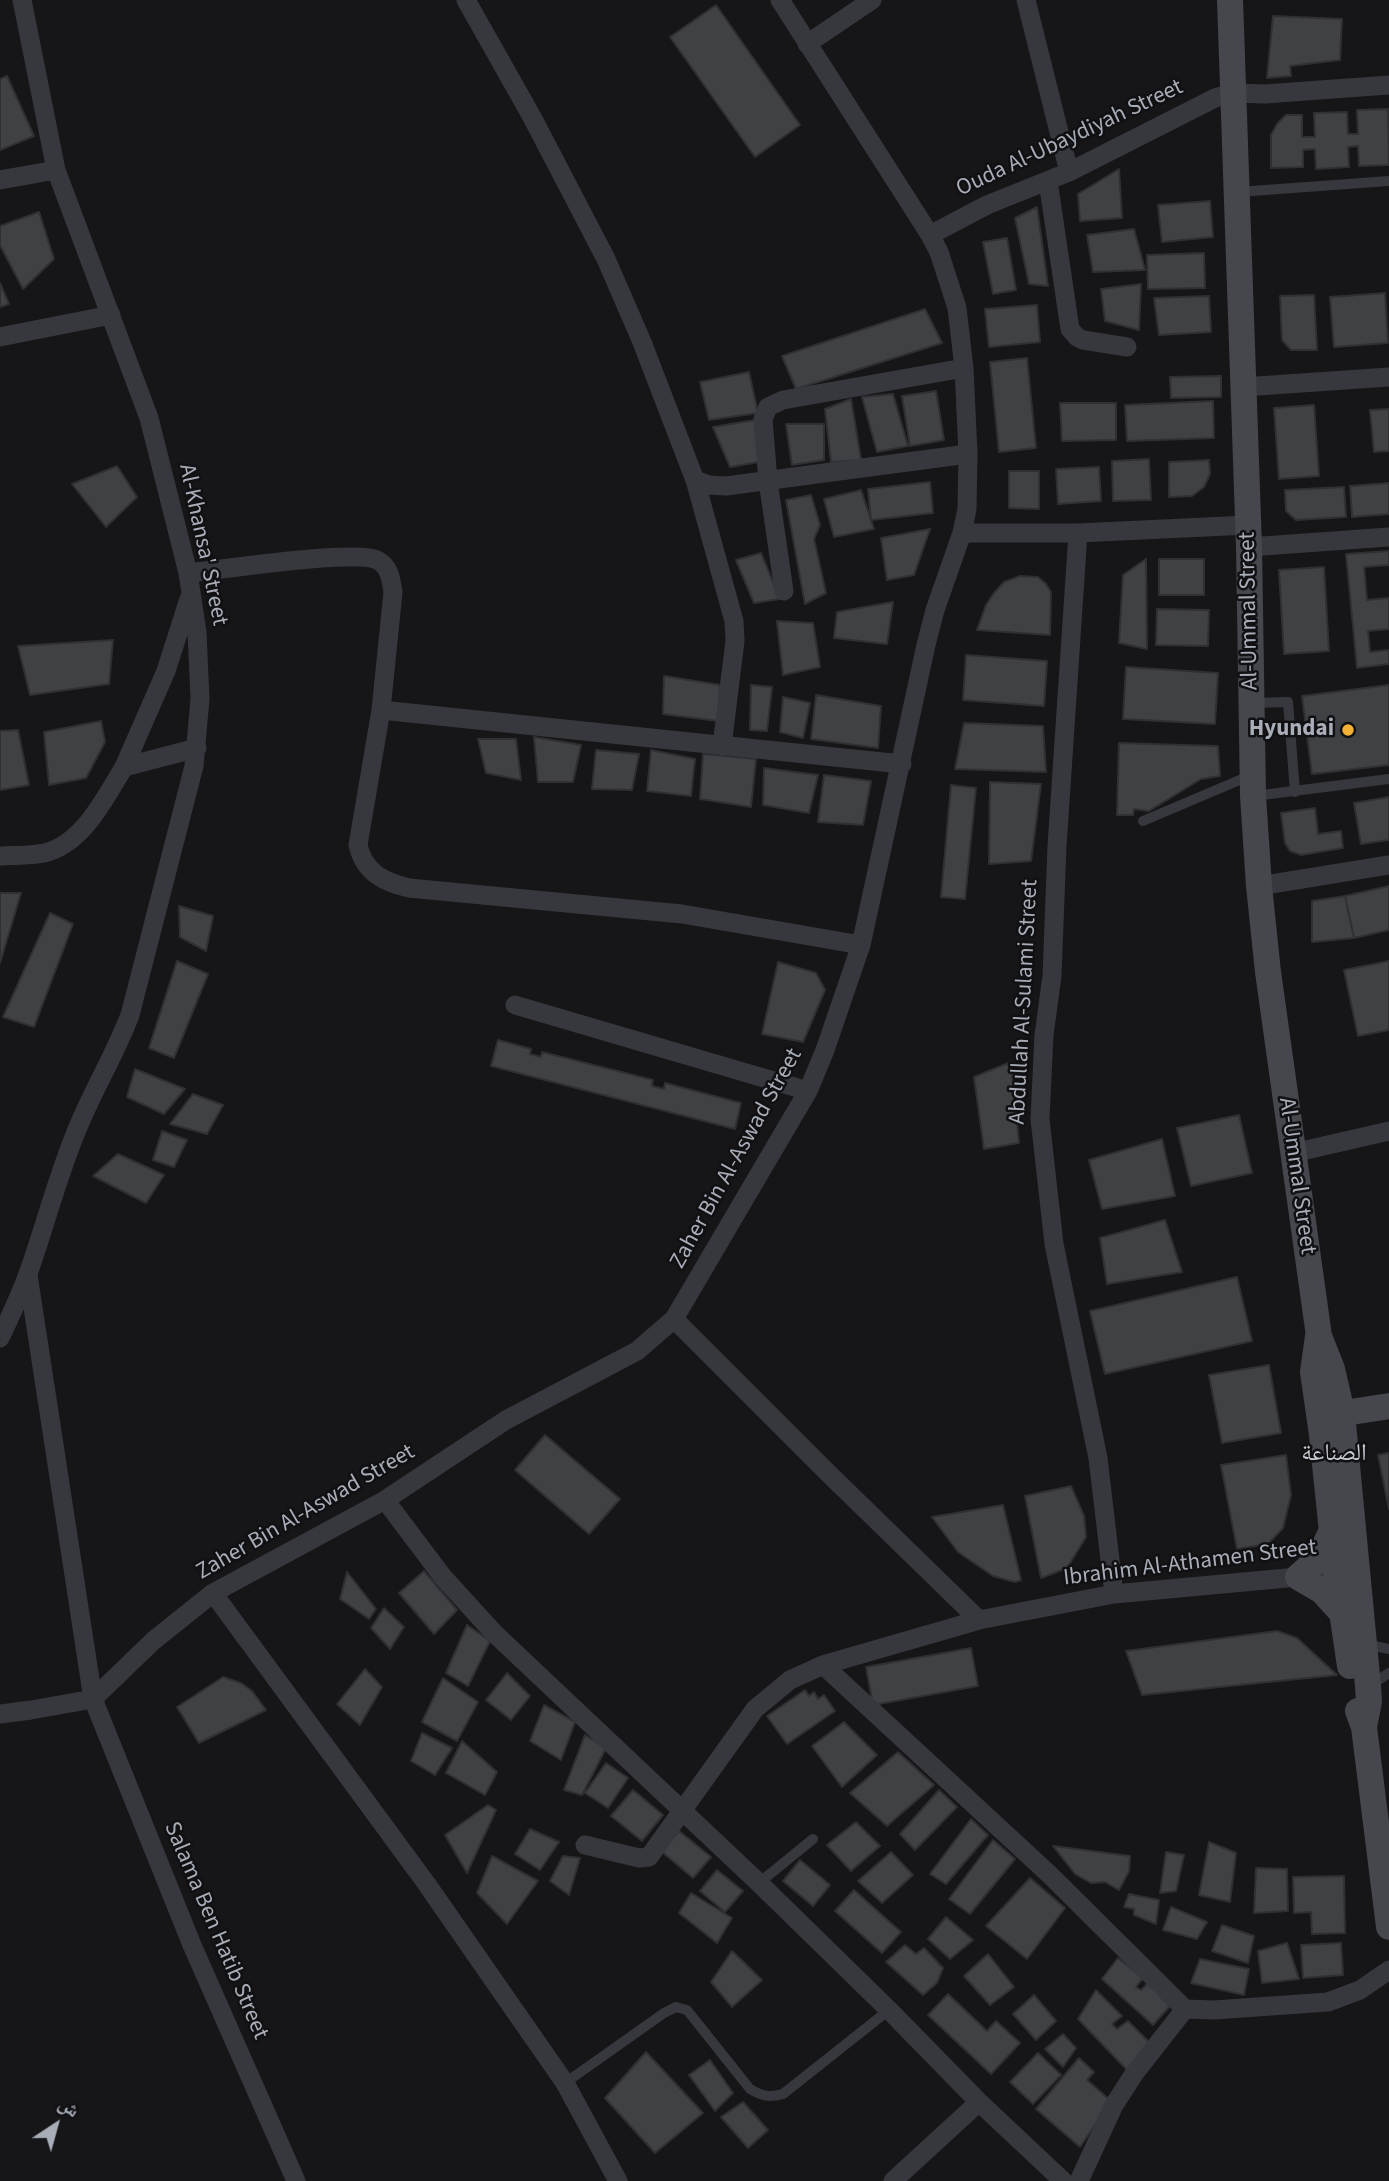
<!DOCTYPE html>
<html>
<head>
<meta charset="utf-8">
<style>
  body { margin:0 }
  #map { position:relative; width:1389px; height:2181px; overflow:hidden; background:#161618; font-family:"Source Sans 3","Noto Naskh Arabic",sans-serif }
  canvas { display:block }
  .north { position:absolute; left:21px; top:2090px; width:70px; height:70px; -webkit-text-stroke:5px #111113; paint-order:stroke; rotate:36deg; font-size:19px; font-weight:700; line-height:28px; text-align:center; color:#a8adb8 }
  .north::after { content:''; display:block; margin:auto; width:24px; height:32px; background:#a8adb8; clip-path:polygon(50% 0,100% 100%,50% 72%,0 100%) }
</style>
</head>
<body>
<div id="map">
<canvas width="1389" height="2181"></canvas>
<div class="north">ش</div>
</div>
<script>
const ctx = document.querySelector('canvas').getContext('2d');
ctx.lineJoin = 'round';
function fill(path, color) {
  ctx.fillStyle = color;
  ctx.fill(path, 'evenodd');
}
function strokePath(path, color, width, dash) {
  ctx.strokeStyle = color;
  ctx.lineWidth = width;
  ctx.lineCap = dash ? 'butt' : 'round';
  ctx.setLineDash(dash || []);
  ctx.stroke(path);
}
function write(font, color, halo, rows, align = 'center') {
  ctx.font = font + ' "Source Sans 3","Noto Naskh Arabic",sans-serif';
  ctx.lineWidth = 5;
  ctx.setLineDash([]);
  ctx.textBaseline = 'middle';
  ctx.strokeStyle = halo;
  ctx.fillStyle = color;
  for (const [text, x, y, turn = 0] of rows) {
    ctx.save();
    ctx.translate(x, y);
    ctx.rotate((+turn || 0) * Math.PI / 180);
    ctx.textAlign = isNaN(turn) ? turn : align;
    if (halo) ctx.strokeText(text, 0, 0);
    ctx.fillText(text, 0, 0);
    ctx.restore();
  }
}
const building = new Path2D(`
  M716,5L800,125L755,157L670,37Z
  M1273,16L1342,19L1340,60L1290,66L1291,76L1267,78Z
  M7,76L34,136L0,150V79Z
  M1388,109L1389,165L1359,166L1358,146L1348,147L1349,167L1316,169L1315,149L1303,150V167L1271,168V135L1277,124L1286,115H1302V137H1315L1314,113L1347,112L1348,134H1358L1357,110Z
  M1119,169L1122,218L1080,221L1078,194Z
  M1210,201L1213,237L1162,242L1158,205Z
  M1037,207L1048,286L1029,284L1015,218Z
  M39,212L54,259L23,289L0,245V226Z
  M1134,229L1145,270L1093,272L1087,235Z
  M1007,238L1016,290L993,294L983,242Z
  M1204,253L1205,288L1148,289L1147,255Z
  M0,283L9,304L0,307Z
  M1141,284L1139,330L1105,321L1101,289Z
  M1385,293L1388,343L1334,347L1330,297Z
  M1314,295L1317,350H1291L1282,340L1280,296Z
  M1209,296L1211,332L1159,335L1154,298Z
  M1037,305L1040,342L989,347L985,309Z
  M925,309L942,343L796,389L782,356Z
  M1027,358L1036,448L999,452L990,362Z
  M749,372L758,413L709,420L700,382Z
  M1221,376V397L1171,398L1170,377Z
  M936,391L944,440L910,446L902,396Z
  M893,394L908,446L877,452L862,397Z
  M851,399L861,460L831,462L825,409Z
  M1213,401L1214,438L1127,441L1125,405Z
  M1060,403H1116V440L1062,441Z
  M1314,405L1319,476L1279,479L1274,408Z
  M1389,409V451L1374,452L1370,410Z
  M755,420L759,462L730,467L713,427Z
  M786,424H824V460L792,465Z
  M1149,459L1151,500L1113,501L1112,461Z
  M1209,460L1210,474L1204,487L1192,496L1169,497V462Z
  M117,466L137,497L106,527L72,484Z
  M1099,467L1101,501L1058,504L1056,469Z
  M1009,471H1039V509L1009,508Z
  M930,482L933,513L871,520L868,489Z
  M1389,483V514L1352,517L1350,486Z
  M1344,487L1346,517L1296,520L1286,511L1285,490Z
  M861,490L874,529L834,537L824,499Z
  M811,495L820,525L814,539L826,593L805,604L786,500Z
  M930,529L914,575L887,580L881,538Z
  M1389,551V565L1364,567L1367,600L1389,598V629L1368,631L1370,652L1389,650V664L1357,668L1346,554Z
  M761,553L780,599L754,603L736,560Z
  M1146,559L1147,649L1119,643L1123,575Z
  M1159,559H1204V595H1159Z
  M1324,567L1329,651L1284,654L1279,570Z
  M1020,576L1038,577L1046,584L1051,592L1050,635L977,630L986,605L994,593L1004,582Z
  M893,602L887,644L834,638L837,612Z
  M1157,609L1209,610L1208,646L1156,645Z
  M777,621L813,623L820,667L783,675Z
  M113,640L109,684L30,695L18,646Z
  M966,655L1047,661L1044,706L963,700Z
  M1126,667L1218,673L1215,724L1123,719Z
  M664,676L720,685L718,721L663,714Z
  M751,685L772,687L767,731L750,730Z
  M1389,685V765L1312,774L1302,696Z
  M816,695L881,706L878,748L811,739Z
  M783,697L810,703L803,738L780,732Z
  M101,721L105,742L86,778L49,785L44,732Z
  M964,723L1043,726L1046,772L955,769Z
  M18,730L29,785L0,790V731Z
  M534,737L581,745L573,782H538Z
  M478,739H516L521,780L486,773Z
  M1119,743L1218,746L1220,776L1201,779L1149,811L1134,809L1133,815H1117Z
  M596,750L639,754L632,790L592,789Z
  M651,750L695,759L691,796L647,791Z
  M703,754L756,759L751,807L700,799Z
  M764,768L818,775L809,813L763,805Z
  M824,775L871,781L863,825L818,822Z
  M990,782L1041,784L1031,861L989,864Z
  M951,785L976,788L965,899L941,897Z
  M1389,797V840L1361,844L1354,803Z
  M1315,808L1318,834L1341,831L1343,848L1301,855L1290,851L1285,843L1281,813Z
  M1389,886V930L1354,938L1345,896Z
  M0,893H21L0,963Z
  M1345,896L1354,938L1312,942V901Z
  M179,906L213,916L206,951L180,937Z
  M50,913L73,924L34,1027L3,1017Z
  M177,961L208,974L174,1058L149,1048Z
  M1389,961V1030L1358,1036L1344,970Z
  M778,962L816,973L825,990L803,1042L762,1034Z
  M498,1040L531,1049L530,1054L541,1057L542,1052L653,1080L652,1086L664,1089L665,1083L741,1103L735,1129L491,1066Z
  M1011,1062L1019,1143L984,1149L974,1077Z
  M135,1069L185,1089L164,1114L127,1097Z
  M193,1094L223,1105L207,1134L170,1124Z
  M1239,1115L1252,1173L1191,1186L1177,1128Z
  M162,1131L187,1140L174,1167L153,1160Z
  M1162,1139L1175,1196L1102,1209L1089,1160Z
  M118,1154L164,1175L146,1203L93,1176Z
  M1165,1220L1182,1272L1107,1284L1100,1238Z
  M1237,1277L1252,1341L1105,1374L1090,1311Z
  M1269,1365L1281,1433L1222,1443L1209,1375Z
  M545,1435L620,1499L589,1534L515,1470Z
  M1389,1453V1509L1378,1455Z
  M1286,1455L1291,1495L1283,1528L1268,1544L1237,1549L1221,1465Z
  M1071,1486L1084,1516L1086,1537L1067,1568L1041,1578L1025,1496Z
  M1003,1505L1021,1580L1015,1582L993,1576L958,1552L932,1517Z
  M424,1571L457,1610L434,1634L399,1593Z
  M347,1572L376,1609L369,1619L340,1599Z
  M384,1608L404,1627L390,1649L371,1628Z
  M467,1625L490,1641L468,1686L446,1673Z
  M1277,1631L1297,1638L1337,1675L1142,1695L1126,1651Z
  M971,1648L978,1686L873,1705L866,1667Z
  M365,1669L382,1687L360,1725L337,1704Z
  M507,1673L530,1696L511,1720L486,1700Z
  M223,1677L241,1683L252,1691L266,1710L199,1743L177,1707Z
  M443,1678L478,1702L457,1741L422,1722Z
  M805,1690L809,1696L814,1692L818,1699L824,1695L835,1711L787,1744L767,1716Z
  M544,1705L575,1722L561,1760L530,1741Z
  M844,1722L877,1755L842,1787L812,1746Z
  M422,1733L452,1748L435,1775L411,1761Z
  M585,1735L606,1748L582,1795L564,1790Z
  M462,1741L497,1772L485,1795L446,1773Z
  M898,1752L934,1785L887,1826L850,1793Z
  M606,1763L628,1778L608,1808L585,1793Z
  M633,1790L663,1815L642,1841L611,1816Z
  M939,1790L957,1807L915,1850L900,1834Z
  M488,1805L496,1810L467,1873L445,1835Z
  M971,1819L988,1835L946,1884L930,1874Z
  M856,1822L880,1846L851,1871L827,1845Z
  M530,1829L559,1842L540,1870L515,1854Z
  M679,1831L711,1857L693,1878L661,1851Z
  M993,1840L1015,1859L970,1914L949,1899Z
  M1209,1842L1236,1853L1230,1902L1199,1895Z
  M1053,1846L1130,1856L1129,1871L1119,1890L1105,1882L1091,1883L1075,1874Z
  M891,1852L913,1875L882,1903L858,1881Z
  M1166,1852L1184,1855L1176,1891L1160,1893Z
  M492,1856L538,1881L507,1924L477,1893Z
  M563,1856L580,1858L569,1895L550,1881Z
  M800,1860L830,1885L813,1906L783,1881Z
  M1256,1868L1287,1869L1288,1911L1254,1913Z
  M717,1870L743,1891L725,1912L700,1891Z
  M1344,1876L1345,1933L1312,1934L1311,1912L1294,1913L1293,1877Z
  M1030,1878L1065,1908L1027,1959L986,1926Z
  M854,1890L901,1932L882,1953L835,1911Z
  M691,1893L732,1918L717,1943L679,1913Z
  M1129,1894L1159,1900L1156,1924L1134,1915V1909L1124,1907Z
  M1171,1907L1207,1922L1197,1939L1163,1930Z
  M946,1917L973,1940L950,1959L928,1939Z
  M1222,1925L1254,1936L1248,1963L1212,1951Z
  M1287,1943L1299,1979L1262,1983L1258,1951Z
  M1341,1943L1343,1975L1303,1978L1301,1945Z
  M905,1945L916,1954L924,1948L943,1968L937,1983L923,1995L886,1962Z
  M732,1951L762,1980L732,2007L711,1982Z
  M988,1954L1014,1987L990,2005L964,1976Z
  M1118,1958L1143,1978L1136,1987L1141,1990L1148,1983L1170,2006L1153,2025L1102,1979Z
  M1200,1959L1249,1969L1244,1995L1191,1983Z
  M1096,1990L1122,2016L1112,2024L1117,2029L1128,2021L1152,2045L1128,2071L1078,2019Z
  M948,1994L987,2031L996,2021L1020,2043L991,2074L928,2015Z
  M1034,1995L1056,2021L1036,2040L1013,2014Z
  M1063,2034L1076,2048L1063,2067L1045,2049Z
  M646,2052L703,2113L655,2153L605,2098Z
  M1038,2053L1061,2075L1033,2104L1010,2082Z
  M1079,2058L1094,2072L1087,2080L1111,2101L1080,2147L1036,2109Z
  M710,2060L733,2093L715,2111L689,2075Z
  M743,2102L768,2130L748,2148L721,2117Z`);
fill(building, '#404145');
strokePath(building, '#303034', 2);
strokePath(new Path2D(`
  M1238,192L1389,181
  M1252,703L1288,702L1295,792
  M1254,796L1389,779
  M1143,821L1249,776
  M1365,1644L1389,1649
  M1372,1684L1389,1673
  M759,1883L813,1839
  M565,2083L664,2013L676,2007L687,2010L691,2015L750,2089C762,2096 769,2098 783,2094L889,2010`), '#37383d', 10);
strokePath(new Path2D(`
  M466,0L532,117L606,259L642,342L695,480L734,621L735,641L722,746
  M1026,0L1069,172
  M807,44L872,0
  M0,180L56,170
  M1048,181L1070,329L1077,337L1083,340L1127,347
  M930,235L987,205L1069,172L1215,98L1233,93L1265,94L1389,85
  M0,337L111,315
  M1243,387L1389,377
  M695,480L709,485L726,486L968,454
  M962,533H1078L1248,525
  M1078,533L1057,846L1052,976L1044,1035L1040,1119L1054,1244L1098,1458L1114,1594
  M1249,547L1389,537
  M188,573C221,570 354,549 377,560C390,566 391,580 393,592L381,710L902,764
  M784,591L768,481L763,419L768,407L783,400L964,368
  M381,710L358,845C364,872 383,882 409,888L682,914L861,945
  M124,767L166,671L189,599
  M0,856C14,855 30,856 44,853C83,844 105,798 124,767L197,748
  M1259,886L1389,865
  M515,1005L808,1091
  M1293,1153L1389,1131
  M28,1275L93,1699L192,1945L296,2181
  M674,1319L826,1471L979,1620
  M0,1338C10,1317 20,1296 28,1274C44,1229 56,1182 74,1137C90,1095 114,1057 130,1015L194,766L200,699L197,632L188,573L149,418L56,170L22,0
  M385,1500L443,1577L494,1633L759,1883L889,2010L979,2102L1063,2181
  M213,1593L426,1883L565,2083L618,2181
  M823,1665L1050,1875L1185,2009L1214,2010L1328,2002L1360,1990L1389,1970
  M0,1714L31,1710L93,1699L153,1641L213,1593L385,1500L506,1420L637,1351L674,1319L808,1091L825,1050L861,945L926,645L935,610L962,533L967,509L968,454L964,368L957,308L939,252L930,235L780,0
  M585,1845L639,1858L649,1857L755,1709L790,1680L823,1665L979,1620L1114,1594L1298,1577L1349,1569
  M893,2181L979,2102
  M1079,2181L1114,2105L1134,2074L1185,2009`), '#37383d', 19);
strokePath(new Path2D(`
  M1230,0L1249,547L1253,796L1259,886L1268,972L1319,1336L1332,1369L1342,1413L1368,1686L1369,1701L1364,1727
  M1318,1336L1313,1372L1322,1435L1336,1571L1350,1666
  M1325,1416L1389,1406
  M1331,1532L1319,1558L1298,1577L1322,1591L1342,1613
  M1358,1711L1364,1727L1389,1927`), '#45474d', 26);
for (const [x, y, r, color] of [
  [1348,730,7,"#f2b134"]
]) {
  const dot = new Path2D();
  dot.arc(x, y, r, 0, 2 * Math.PI);
  ctx.fillStyle = color;
  ctx.fill(dot);
  strokePath(dot, '#111113', 2.5);
}
write('23px', '#a8adb8', '#111113', [
  ["Ouda Al-Ubaydiyah Street",1070,139,-25],
  ["Al-Khansa' Street",202,545,78],
  ["Al-Ummal Street",1250,611,-91],
  ["Abdullah Al-Sulami Street",1025,1002,-87],
  ["Zaher Bin Al-Aswad Street",737,1159,-61],
  ["Al-Ummal Street",1296,1176,82],
  ["Zaher Bin Al-Aswad Street",306,1513,-30],
  ["Ibrahim Al-Athamen Street",1190,1564,-7],
  ["Salama Ben Hatib Street",215,1931,67]
]);
write('bold 23px', '#a8adb8', '#111113', [
  ["Hyundai",1334,730]
], 'right');
write('24px', '#c9ccd4', '#111113', [
  ["الصناعة",1334,1455]
]);
</script>
</body>
</html>
